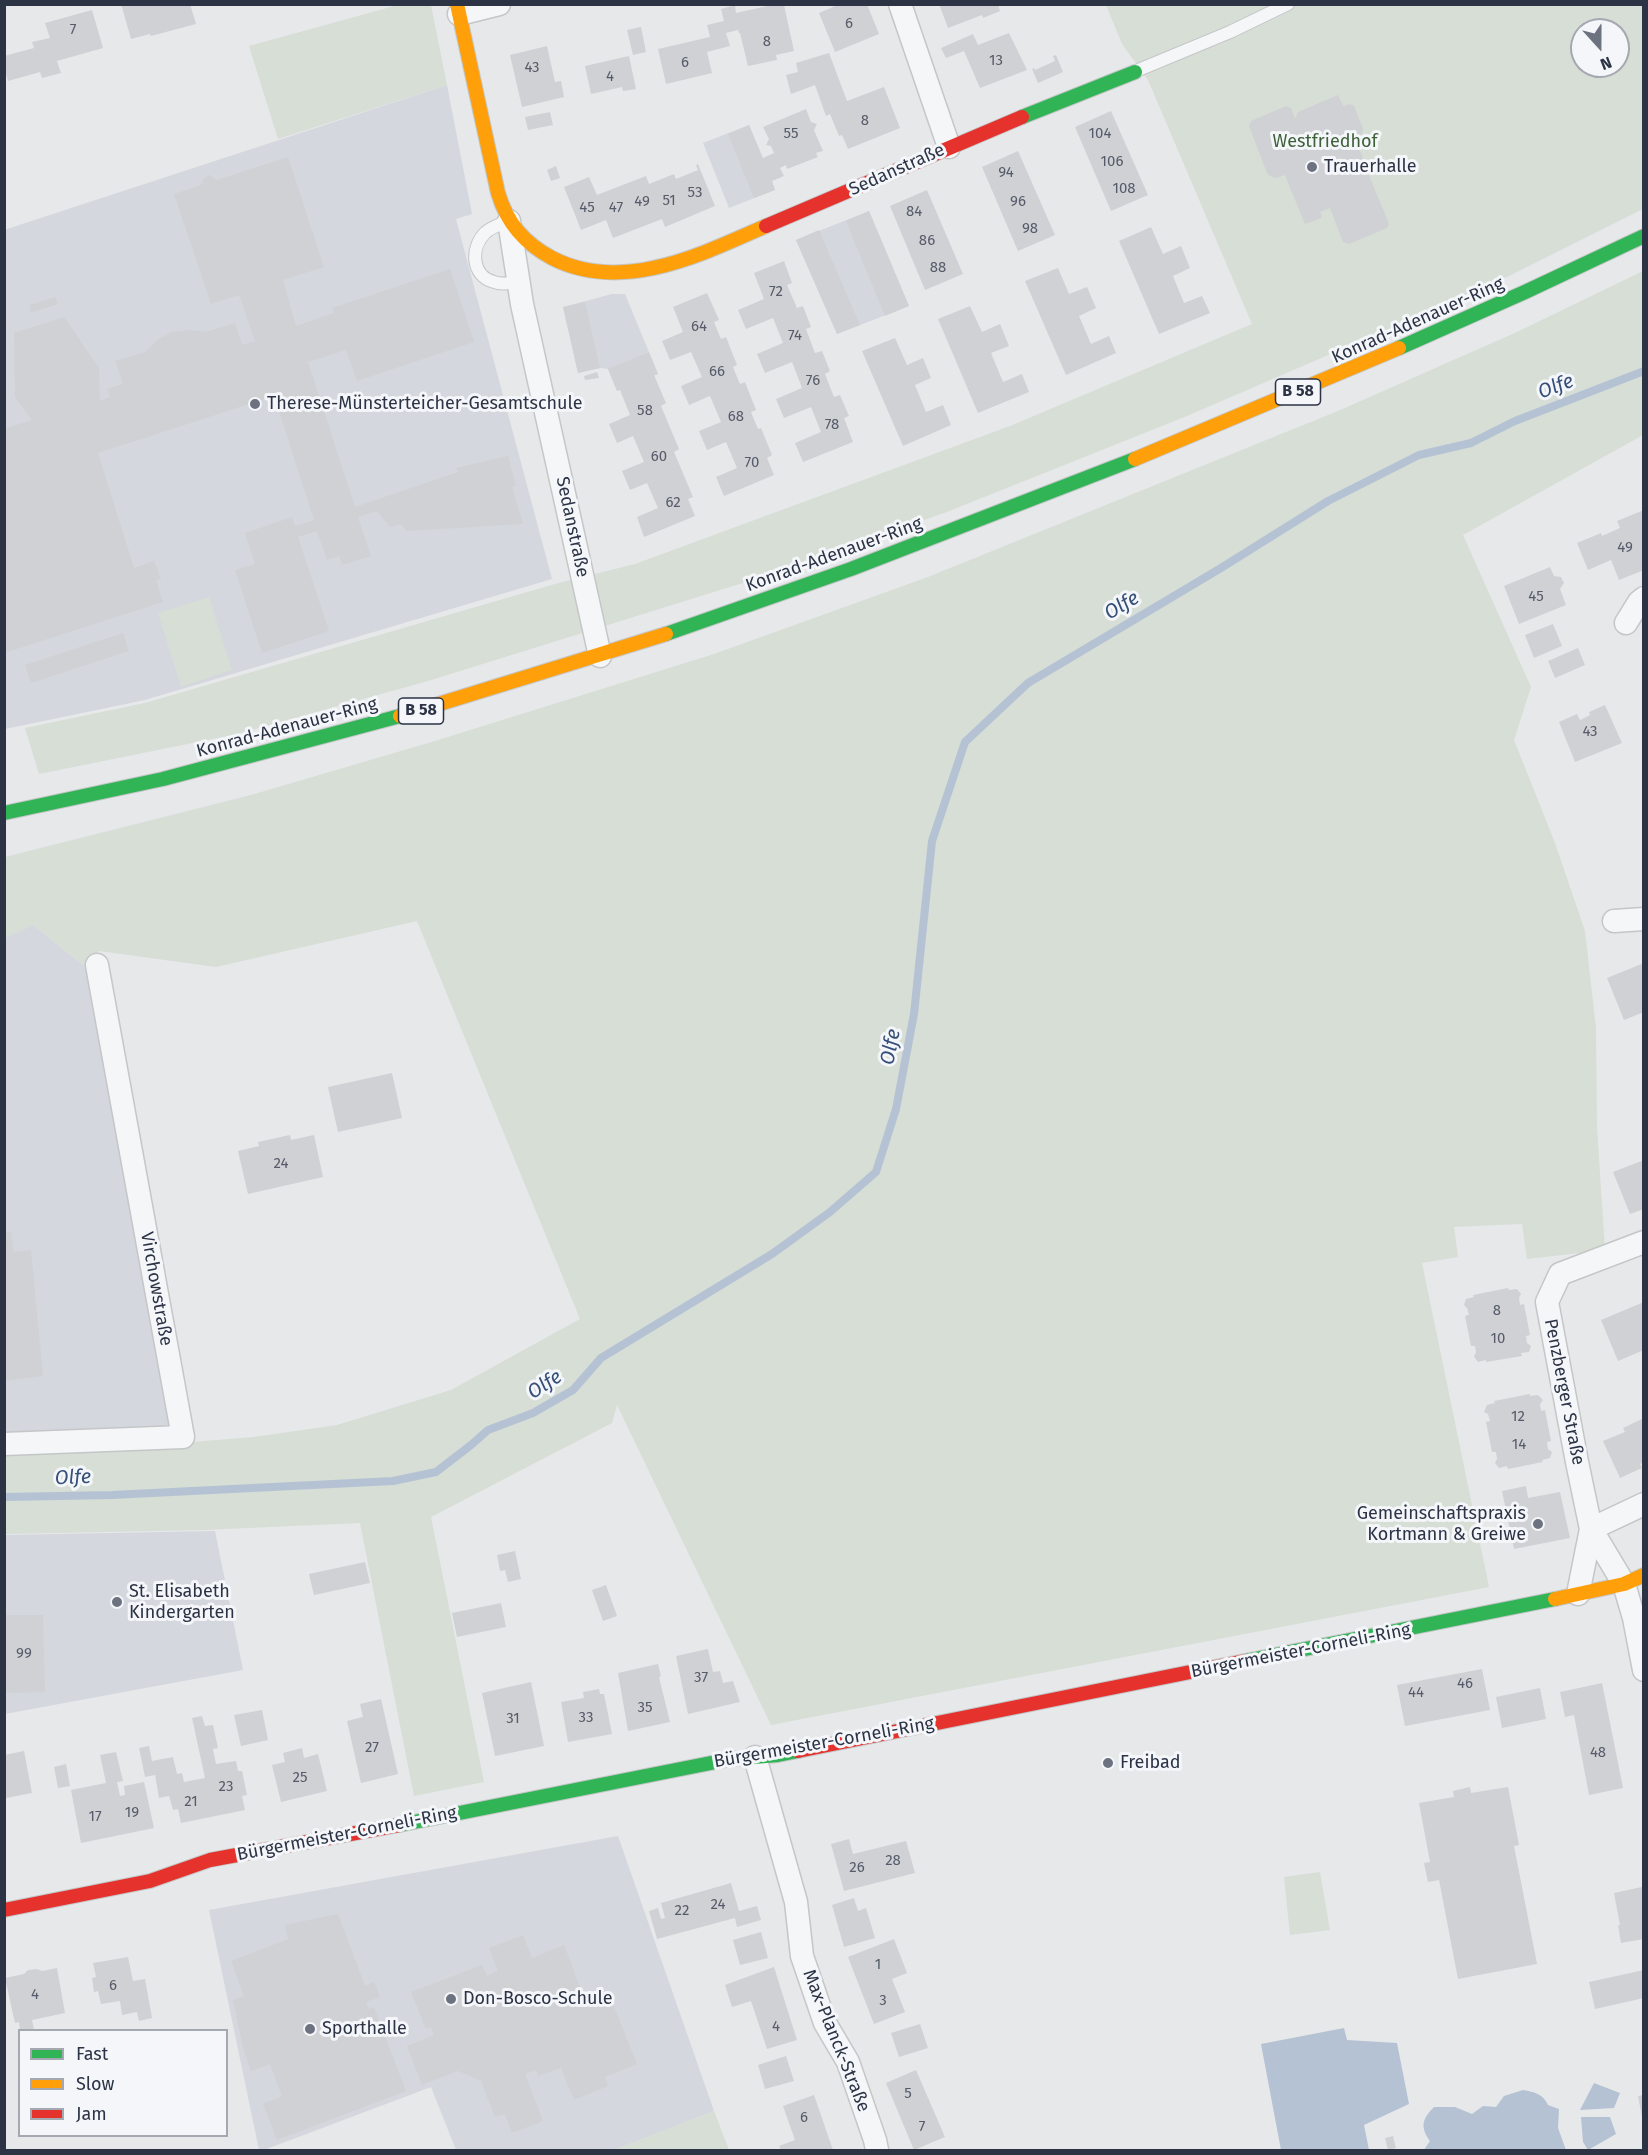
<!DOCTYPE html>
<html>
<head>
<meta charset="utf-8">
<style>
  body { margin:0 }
  #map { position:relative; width:1648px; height:2155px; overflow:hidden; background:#e6e8ea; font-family:"Fira Sans",sans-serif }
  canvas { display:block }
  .frame { position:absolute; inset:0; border:6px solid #2b3345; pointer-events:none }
  .legend { position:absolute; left:18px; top:2029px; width:210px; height:108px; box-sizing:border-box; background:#f4f6f9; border:2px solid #a4a8b1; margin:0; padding:8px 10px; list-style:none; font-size:18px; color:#2b3345 }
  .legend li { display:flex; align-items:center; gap:12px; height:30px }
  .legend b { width:30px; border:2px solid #a4a8b1 }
  .north { position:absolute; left:1570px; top:18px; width:60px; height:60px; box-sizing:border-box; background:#f4f6f9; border:2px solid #a4a8b1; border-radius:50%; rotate:159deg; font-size:16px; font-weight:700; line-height:24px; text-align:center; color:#2b3345 }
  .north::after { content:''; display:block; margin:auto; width:21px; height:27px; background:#6c727f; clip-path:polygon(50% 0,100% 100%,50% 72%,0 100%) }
</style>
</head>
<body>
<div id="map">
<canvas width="1648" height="2155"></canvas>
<div class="frame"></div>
<ul class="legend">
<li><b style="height:8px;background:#30b455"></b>Fast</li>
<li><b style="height:8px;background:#ff9f0a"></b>Slow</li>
<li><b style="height:8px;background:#e5322d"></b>Jam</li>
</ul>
<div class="north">N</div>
</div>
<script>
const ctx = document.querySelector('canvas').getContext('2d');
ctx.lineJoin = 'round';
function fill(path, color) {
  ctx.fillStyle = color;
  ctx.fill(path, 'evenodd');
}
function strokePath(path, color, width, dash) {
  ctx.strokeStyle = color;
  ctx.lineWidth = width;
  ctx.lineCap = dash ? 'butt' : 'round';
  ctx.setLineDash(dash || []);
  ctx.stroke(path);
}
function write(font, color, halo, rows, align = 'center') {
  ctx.font = font + ' "Fira Sans",sans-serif';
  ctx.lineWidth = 6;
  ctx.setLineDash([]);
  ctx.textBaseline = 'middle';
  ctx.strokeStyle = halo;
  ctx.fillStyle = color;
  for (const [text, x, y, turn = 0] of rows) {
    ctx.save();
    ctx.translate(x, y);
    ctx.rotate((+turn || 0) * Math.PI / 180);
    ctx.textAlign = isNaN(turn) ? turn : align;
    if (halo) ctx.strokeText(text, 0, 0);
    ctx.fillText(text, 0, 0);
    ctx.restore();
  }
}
fill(new Path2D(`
  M447,85L472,214L456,219L552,579L145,700L5,729L4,230Z
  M749,125L775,190L729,208L703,143Z
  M869,211L909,306L837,334L796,240Z
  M612,294H625L658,374L617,391L608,369L600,368L578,373L563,307Z
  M33,925L87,968L177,1448L5,1456L4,938Z
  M215,1531L243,1670L5,1714V1535Z
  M618,1836L714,2111L614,2150H456L431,2087L264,2150H259L209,1910Z`), '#d4d7dd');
fill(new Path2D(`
  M398,5H431L447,85L278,139L249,46Z
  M1106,5H1643V209L1497,282L1187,416L944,513L762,577L428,681L237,734L39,774L25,728L145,703L555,584L635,564L1010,426L1252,324L1148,80L1122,44ZM1582,30H1618V66H1582Z
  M1643,271V435L1463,535L1531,687L1514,740L1555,843L1585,931L1596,1028L1597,1128L1605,1250L1527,1259L1522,1224L1454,1227L1458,1257L1422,1263L1489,1587L771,1725L617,1405L612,1423L431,1517L484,1782L414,1796L360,1523L204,1530L5,1534L4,1456L177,1448L192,1442L254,1437L337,1425L451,1390L580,1319L417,921L216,967L99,951L87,968L33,925L5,938V857L251,795L435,741L714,654L928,577L1338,411L1517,332Z
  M209,597L232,670L181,687L158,613Z
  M1320,1872L1330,1930L1290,1935L1284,1877Z
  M714,2111L729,2150H614Z`), '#d6ded6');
fill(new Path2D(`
  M1344,2028L1347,2040L1397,2043L1409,2104L1364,2125L1369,2150H1281L1261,2044Z
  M1594,2083L1620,2093L1614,2108L1580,2110Z
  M1523,2090C1535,2092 1543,2094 1548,2105L1559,2109L1558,2128L1566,2150H1424L1430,2141C1420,2127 1422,2119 1434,2107H1455L1472,2114L1483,2106L1496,2107L1504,2096Z
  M1581,2117H1610L1616,2134L1588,2150L1583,2142Z`), '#b5c2d4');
strokePath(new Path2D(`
  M4,1497L112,1495L393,1481L436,1472L471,1445L488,1430L533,1413L573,1390L601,1358L772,1254L830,1212L876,1172L896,1109L914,1014L932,841L965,742L1028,683L1221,568L1328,501L1419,455L1471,443L1515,421L1644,371`), '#b5c2d4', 8);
fill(new Path2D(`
  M121,4H190L196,24L151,36L150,34L131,39Z
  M840,4H867L879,34L835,52L819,13Z
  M939,4H998L1000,11L983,18L982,15L948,28Z
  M735,5L736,13L772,5H784L794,51L776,55L777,60L748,66L740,33H739L738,30L726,33L730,46L707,52L712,73L666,84L658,49L710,37L707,25L724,21L721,9Z
  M92,10L103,48L57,61L61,73L42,78L40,72L8,81L4,66V56L34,48L32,42L50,38L45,23Z
  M641,27L646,52L633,55L627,30Z
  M1009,33L1027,70L980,88L964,51L946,58L941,48L973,34L978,45Z
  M547,46L555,82L561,81L564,97L522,107L510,55Z
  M829,53L847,101L884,87L900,128L848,149L842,135L839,136L830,114L826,116L815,85L791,94L786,75L798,72L796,63Z
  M1056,55L1063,72L1038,83L1032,69L1034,68L1035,70L1055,61L1053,56Z
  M629,56L636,89L623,91L622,87L591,94L585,66Z
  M1338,95L1343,106L1350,104L1354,106L1363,129L1362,134L1355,138L1363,158L1358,163L1361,172L1368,173L1389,224L1387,228L1349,244L1343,242L1330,208L1320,212L1322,217L1319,219L1305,224L1285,175L1276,178L1270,176L1267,173L1249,126L1251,121L1286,106L1291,108L1295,119L1298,112Z
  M806,109L811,122L817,124L814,130L823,151L816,153L818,157L787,169L786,165L780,168L784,176L772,181L775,190L754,198L728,134L749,125L763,158L774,153L771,146L766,145L769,139L763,127Z
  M1111,111L1148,195L1111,211L1075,127Z
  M550,112L553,125L528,130L525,117Z
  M1018,151L1055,235L1018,251L982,167Z
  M288,157L324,267L283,280L296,326L334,313L332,308L450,269L474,342L357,381L346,350L308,362L355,507L458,472L456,468L508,456L516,486L512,487L523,524L407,531L401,524L390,527L377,511L358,517L371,556L342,565L339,556L327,560L317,531L298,537L329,631L262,653L235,570L255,564L245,533L292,517L295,526L314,520L274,396L98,453L134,568L154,561L161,579L156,580L163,602L4,653V429L32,420L15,397L14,333L64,317L99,368L100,401L110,397L107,389L123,384L115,361L145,352L157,340L172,332L189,330L205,332L235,323L242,345L255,341L239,295L211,304L174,194L201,185L203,179L209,175L217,180Z
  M698,164L715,206L665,227L662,219L613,238L606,220L581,230L564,187L589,177L597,195L646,176L649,184L674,174L676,179L698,170L696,165Z
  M556,166L560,178L551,181L547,170Z
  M927,190L963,274L925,290L890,206Z
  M869,211L909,306L885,316L846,221Z
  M1151,227L1163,254L1181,246L1190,268L1173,276L1184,303L1202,296L1210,313L1159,334L1119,241Z
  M819,230L860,325L837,334L796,240Z
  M784,261L792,283L787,285L797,308L803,306L811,327L806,329L815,353L822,351L830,371L825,374L834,397L840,395L849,416L844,418L853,442L803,462L795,443L821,432L811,407L784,418L776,399L802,388L792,362L765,373L757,354L783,343L773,318L746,329L738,310L764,299L754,273Z
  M1058,268L1069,294L1087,287L1096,308L1079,316L1091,344L1109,336L1116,353L1066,375L1025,281Z
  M707,293L719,320L714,322L721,339L726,337L737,365L733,367L740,384L745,382L756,410L751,412L758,429L761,428L772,455L767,458L774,475L724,496L716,477L737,468L726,442L707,450L699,431L721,422L710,396L689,405L681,386L702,377L691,352L670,360L662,341L683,332L673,307Z
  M55,297L58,304L31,313L29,305Z
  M585,302L600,368L578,373L563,307Z
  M970,306L982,332L1000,324L1009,346L991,353L1003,382L1022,374L1029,392L978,413L938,319Z
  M895,338L907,365L923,358L931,378L915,385L926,412L943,405L951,425L903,446L862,351Z
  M649,352L658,374L654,375L666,403L661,406L679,449L674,452L693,497L688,499L695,516L644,537L637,517L658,508L647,483L630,490L622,471L644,462L633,436L617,443L609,424L630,415L620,390L617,391L608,369Z
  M597,372L599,378L585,380L584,376Z
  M1644,510V570L1619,580L1611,560L1588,570L1577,543L1601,533L1602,536L1620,528L1617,521Z
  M1550,567L1554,576L1561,577L1564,583L1560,589L1566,605L1519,624L1504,586Z
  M1553,624L1562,646L1534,658L1525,635Z
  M123,633L129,651L31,683L25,665Z
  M1578,648L1585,665L1555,678L1548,661Z
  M1605,705L1622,743L1575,762L1559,722L1577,714L1580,720L1590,715L1589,712Z
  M1644,963V1012L1624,1020L1607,978Z
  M392,1073L402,1118L338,1132L328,1087Z
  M290,1135L291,1140L314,1135L323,1177L248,1194L238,1151L259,1146L258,1142Z
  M1644,1160V1209L1630,1214L1613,1172Z
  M11,1232L13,1252L31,1250L43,1376L4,1381V1233Z
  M1508,1288L1509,1290L1517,1289L1521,1294L1519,1298L1520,1305L1524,1304L1530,1335L1526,1336L1527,1343L1531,1346L1529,1352L1521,1353L1522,1356L1486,1362V1360L1478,1362L1474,1357L1476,1352L1475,1346H1471L1465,1316L1469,1315L1467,1308L1464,1305L1466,1299L1474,1297L1473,1295Z
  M1644,1302V1350L1618,1361L1601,1320Z
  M1530,1394V1396L1538,1395L1543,1400L1540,1404L1541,1411L1545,1410L1551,1441L1547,1442L1548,1449L1552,1452L1550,1458L1542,1460L1543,1462L1508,1469L1507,1466L1499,1468L1495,1463L1497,1459L1496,1452H1492L1486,1422L1490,1421L1488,1414L1484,1412L1487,1405L1495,1403L1494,1401Z
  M1644,1418V1462L1640,1464L1642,1468L1620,1478L1603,1441L1625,1432L1623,1428Z
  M1526,1486L1528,1498L1560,1492L1570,1538L1514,1549L1502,1491Z
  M515,1551L521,1579L508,1582L505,1570L500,1571L497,1555Z
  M365,1562L370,1583L314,1595L309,1574Z
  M606,1585L617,1616L603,1621L592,1590Z
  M501,1603L506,1627L457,1637L452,1613Z
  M4,1615H43L45,1692L4,1693Z
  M708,1649L713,1672L720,1671L723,1683L733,1681L740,1702L688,1714L676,1656Z
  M658,1664L661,1676L659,1677L670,1722L628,1731L618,1673Z
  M1482,1669L1490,1710L1405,1726L1397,1685Z
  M531,1682L544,1746L495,1756L482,1693Z
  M1602,1683L1623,1788L1589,1795L1574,1715L1565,1717L1560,1692Z
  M1540,1688L1546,1719L1502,1728L1496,1697Z
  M599,1689L600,1694H604L612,1734L568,1742L561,1702L584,1698L583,1692Z
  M381,1699L398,1774L361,1783L347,1721L363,1717L360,1704Z
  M262,1710L268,1740L241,1746L234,1715Z
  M202,1716L205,1726L213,1725L218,1748L213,1749L216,1764L236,1761L238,1771H242L247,1795L242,1796L245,1810L181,1823L178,1809L173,1810L169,1796L159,1798L155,1775L145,1777L139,1748L149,1746L152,1761L173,1757L177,1774L182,1773L184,1782L205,1778L192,1718Z
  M302,1748L304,1758L318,1754L327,1791L281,1802L272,1765L285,1762L283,1753Z
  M24,1751L32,1793L6,1798L4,1755Z
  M116,1752L123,1781L117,1782L120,1796L125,1795L124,1786L144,1782L154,1828L81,1843L71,1790L106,1783L100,1755Z
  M66,1764L70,1786L58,1788L54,1767Z
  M1470,1787L1471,1793L1508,1787L1519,1845L1514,1846L1537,1964L1458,1979L1439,1880L1428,1882L1424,1863L1430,1862L1419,1803L1454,1797L1453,1791Z
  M849,1839L853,1854L906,1841L915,1873L844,1891L831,1844Z
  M731,1883L739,1911L757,1906L761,1920L737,1927L735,1918L657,1939L649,1911L658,1908L661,1919L665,1918L661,1903Z
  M1642,1887L1644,1897V1939L1621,1943L1618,1925H1620L1614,1893Z
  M854,1898L858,1911L866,1908L875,1938L844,1947L832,1905Z
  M338,1914L365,1986L374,1982L380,1997L366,2002L369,2009L374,2007L406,2091L277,2140L263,2104L282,2096L270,2064L251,2071L243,2048L233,2000L244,1996L231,1961L288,1939L285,1925Z
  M761,1932L768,1958L740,1965L733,1940Z
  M523,1935L532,1958L564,1945L588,2008L611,1999L637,2064L605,2077L608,2086L574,2100L561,2068L538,2076L536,2070L525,2074L543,2121L512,2133L505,2114L495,2117L481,2081L458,2071L422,2085L407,2046L434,2035L431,2027L426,2029L411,1992L482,1965L487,1976L498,1971L489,1948Z
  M894,1939L907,1973L892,1979L905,2012L874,2024L848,1957Z
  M128,1957L133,1981L145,1979L152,2018L139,2021L137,2012L122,2015L120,2001L101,2004L98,1991L94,1992L92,1978L96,1977L93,1963Z
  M774,1967L797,2040L767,2049L751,2001L732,2007L725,1985Z
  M57,1968L65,2013L32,2020L34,2030H20L19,2022L15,2023L5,1978L24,1974L28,1970L37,1969L42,1971Z
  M1644,1970V1998L1595,2009L1589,1982Z
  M920,2024L928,2048L899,2057L891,2033Z
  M786,2056L794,2081L765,2089L758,2065Z
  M916,2070L945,2137L914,2150L886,2083Z
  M814,2095L833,2150H781L779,2146L795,2140L783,2106Z
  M1644,2095V2117H1642L1638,2096Z
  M1393,2136L1396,2148L1388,2150L1385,2138Z`), '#d0d1d4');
const lane = new Path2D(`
  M1136,71L1230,32L1288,4
  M508,221C501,224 492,227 486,232C470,247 471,276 494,282C502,285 510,283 518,281`);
const street = new Path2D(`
  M900,4L949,147
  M459,14L499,4
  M509,221L522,304L600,656
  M1626,623L1639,602L1644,598
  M1614,921L1644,919
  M1644,1242L1560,1274L1547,1302L1577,1462L1591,1529L1624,1584L1634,1618L1644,1670
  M4,1444L183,1437L97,965
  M1591,1529L1644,1504
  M1578,1594L1591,1529
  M755,1757L796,1902L802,1956L825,2023L848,2062L875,2140L877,2150`);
const fast = new Path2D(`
  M1022,117L1135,72
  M1399,348L1525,292L1644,236
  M666,634L851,569L1135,459
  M4,813L163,779L400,716
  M1245,1661L1555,1599
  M399,1825L731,1759L778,1755L798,1751`);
const slow = new Path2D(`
  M457,4L498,193C507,223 524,243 552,258C622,294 700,255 766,226
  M1135,459L1399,348
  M400,716L666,634
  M1555,1599L1624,1584L1644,1575`);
const jam = new Path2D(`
  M766,226L1022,117
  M798,1751L1245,1661
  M4,1910L150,1881L210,1860L399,1825`);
strokePath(lane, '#c4c6c8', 14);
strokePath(street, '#c4c6c8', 25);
strokePath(fast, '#c4c6c8', 16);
strokePath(slow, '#c4c6c8', 16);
strokePath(jam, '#c4c6c8', 16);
strokePath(lane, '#f5f6f7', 12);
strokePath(street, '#f5f6f7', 22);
strokePath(fast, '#30b455', 14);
strokePath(slow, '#ff9f0a', 14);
strokePath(jam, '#e5322d', 14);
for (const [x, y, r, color] of [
  [1312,167,6,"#6c727f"],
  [255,404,6,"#6c727f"],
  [1538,1524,6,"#6c727f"],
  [117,1602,6,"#6c727f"],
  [1108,1763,6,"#6c727f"],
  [451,1999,6,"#6c727f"],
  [310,2029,6,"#6c727f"]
]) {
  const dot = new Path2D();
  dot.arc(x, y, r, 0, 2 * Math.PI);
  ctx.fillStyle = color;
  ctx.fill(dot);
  strokePath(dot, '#f4f6f9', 2);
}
write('15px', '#555b6a', null, [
  ["6",849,24],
  ["7",73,30],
  ["8",767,42],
  ["13",996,61],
  ["6",685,63],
  ["43",532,68],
  ["4",610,77],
  ["8",865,121],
  ["55",791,134],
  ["104",1100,134],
  ["106",1112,162],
  ["94",1006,173],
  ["108",1124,189],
  ["53",695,193],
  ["51",669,201],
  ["49",642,202],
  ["96",1018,202],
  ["45",587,208],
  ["47",616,208],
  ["84",914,212],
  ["98",1030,229],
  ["86",927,241],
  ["88",938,268],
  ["72",776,292],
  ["64",699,327],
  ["74",795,336],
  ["66",717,372],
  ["76",813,381],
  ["58",645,411],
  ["68",736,417],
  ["78",832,425],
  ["60",659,457],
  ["70",752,463],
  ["62",673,503],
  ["49",1625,548],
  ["45",1536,597],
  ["43",1590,732],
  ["24",281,1164],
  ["8",1497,1311],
  ["10",1498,1339],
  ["12",1518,1417],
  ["14",1519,1445],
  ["99",24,1654],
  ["37",701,1678],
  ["46",1465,1684],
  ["44",1416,1693],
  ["35",645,1708],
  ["33",586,1718],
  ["31",513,1719],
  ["27",372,1748],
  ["48",1598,1753],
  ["25",300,1778],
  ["23",226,1787],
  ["21",191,1802],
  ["19",132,1813],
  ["17",95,1817],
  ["28",893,1861],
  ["26",857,1868],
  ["24",718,1905],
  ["22",682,1911],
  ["1",878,1965],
  ["6",113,1986],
  ["4",35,1995],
  ["3",883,2001],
  ["4",776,2027],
  ["5",908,2094],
  ["6",804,2118],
  ["7",922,2127]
]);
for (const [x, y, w] of [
  [1298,392,45],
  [421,711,45]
]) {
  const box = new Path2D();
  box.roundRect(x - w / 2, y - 13, w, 26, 4.5);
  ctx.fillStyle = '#f4f6f9';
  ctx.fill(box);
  strokePath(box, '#2b3345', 1.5);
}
write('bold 16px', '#2b3345', null, [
  ["B 58",1298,392],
  ["B 58",421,711]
]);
write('18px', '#3e6039', '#f4f6f9', [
  ["Westfriedhof",1325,142]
]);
write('18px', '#2b3345', '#f4f6f9', [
  ["Trauerhalle",1324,167],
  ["Therese-Münsterteicher-Gesamtschule",267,404],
  ["Gemeinschaftspraxis",1526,1514,"right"],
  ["Kortmann & Greiwe",1526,1535,"right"],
  ["St. Elisabeth",129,1592],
  ["Kindergarten",129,1613],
  ["Freibad",1120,1763],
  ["Don-Bosco-Schule",463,1999],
  ["Sporthalle",322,2029]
], 'left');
write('18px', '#2b3345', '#f4f6f9', [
  ["Sedanstraße",897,170,-24],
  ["Konrad-Adenauer-Ring",1418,321,-24],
  ["Sedanstraße",572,527,78],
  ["Konrad-Adenauer-Ring",834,555,-20],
  ["Konrad-Adenauer-Ring",287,728,-15],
  ["Virchowstraße",156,1289,80],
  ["Penzberger Straße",1564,1392,79],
  ["Bürgermeister-Corneli-Ring",1301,1651,-11],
  ["Bürgermeister-Corneli-Ring",824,1743,-10],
  ["Bürgermeister-Corneli-Ring",347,1834,-11],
  ["Max-Planck-Straße",836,2041,68]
]);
write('italic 20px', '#354f79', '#f4f6f9', [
  ["Olfe",1556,387,-21],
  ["Olfe",1122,606,-31],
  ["Olfe",891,1047,-79],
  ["Olfe",545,1385,-33],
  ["Olfe",73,1478,-2]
]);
</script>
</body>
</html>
